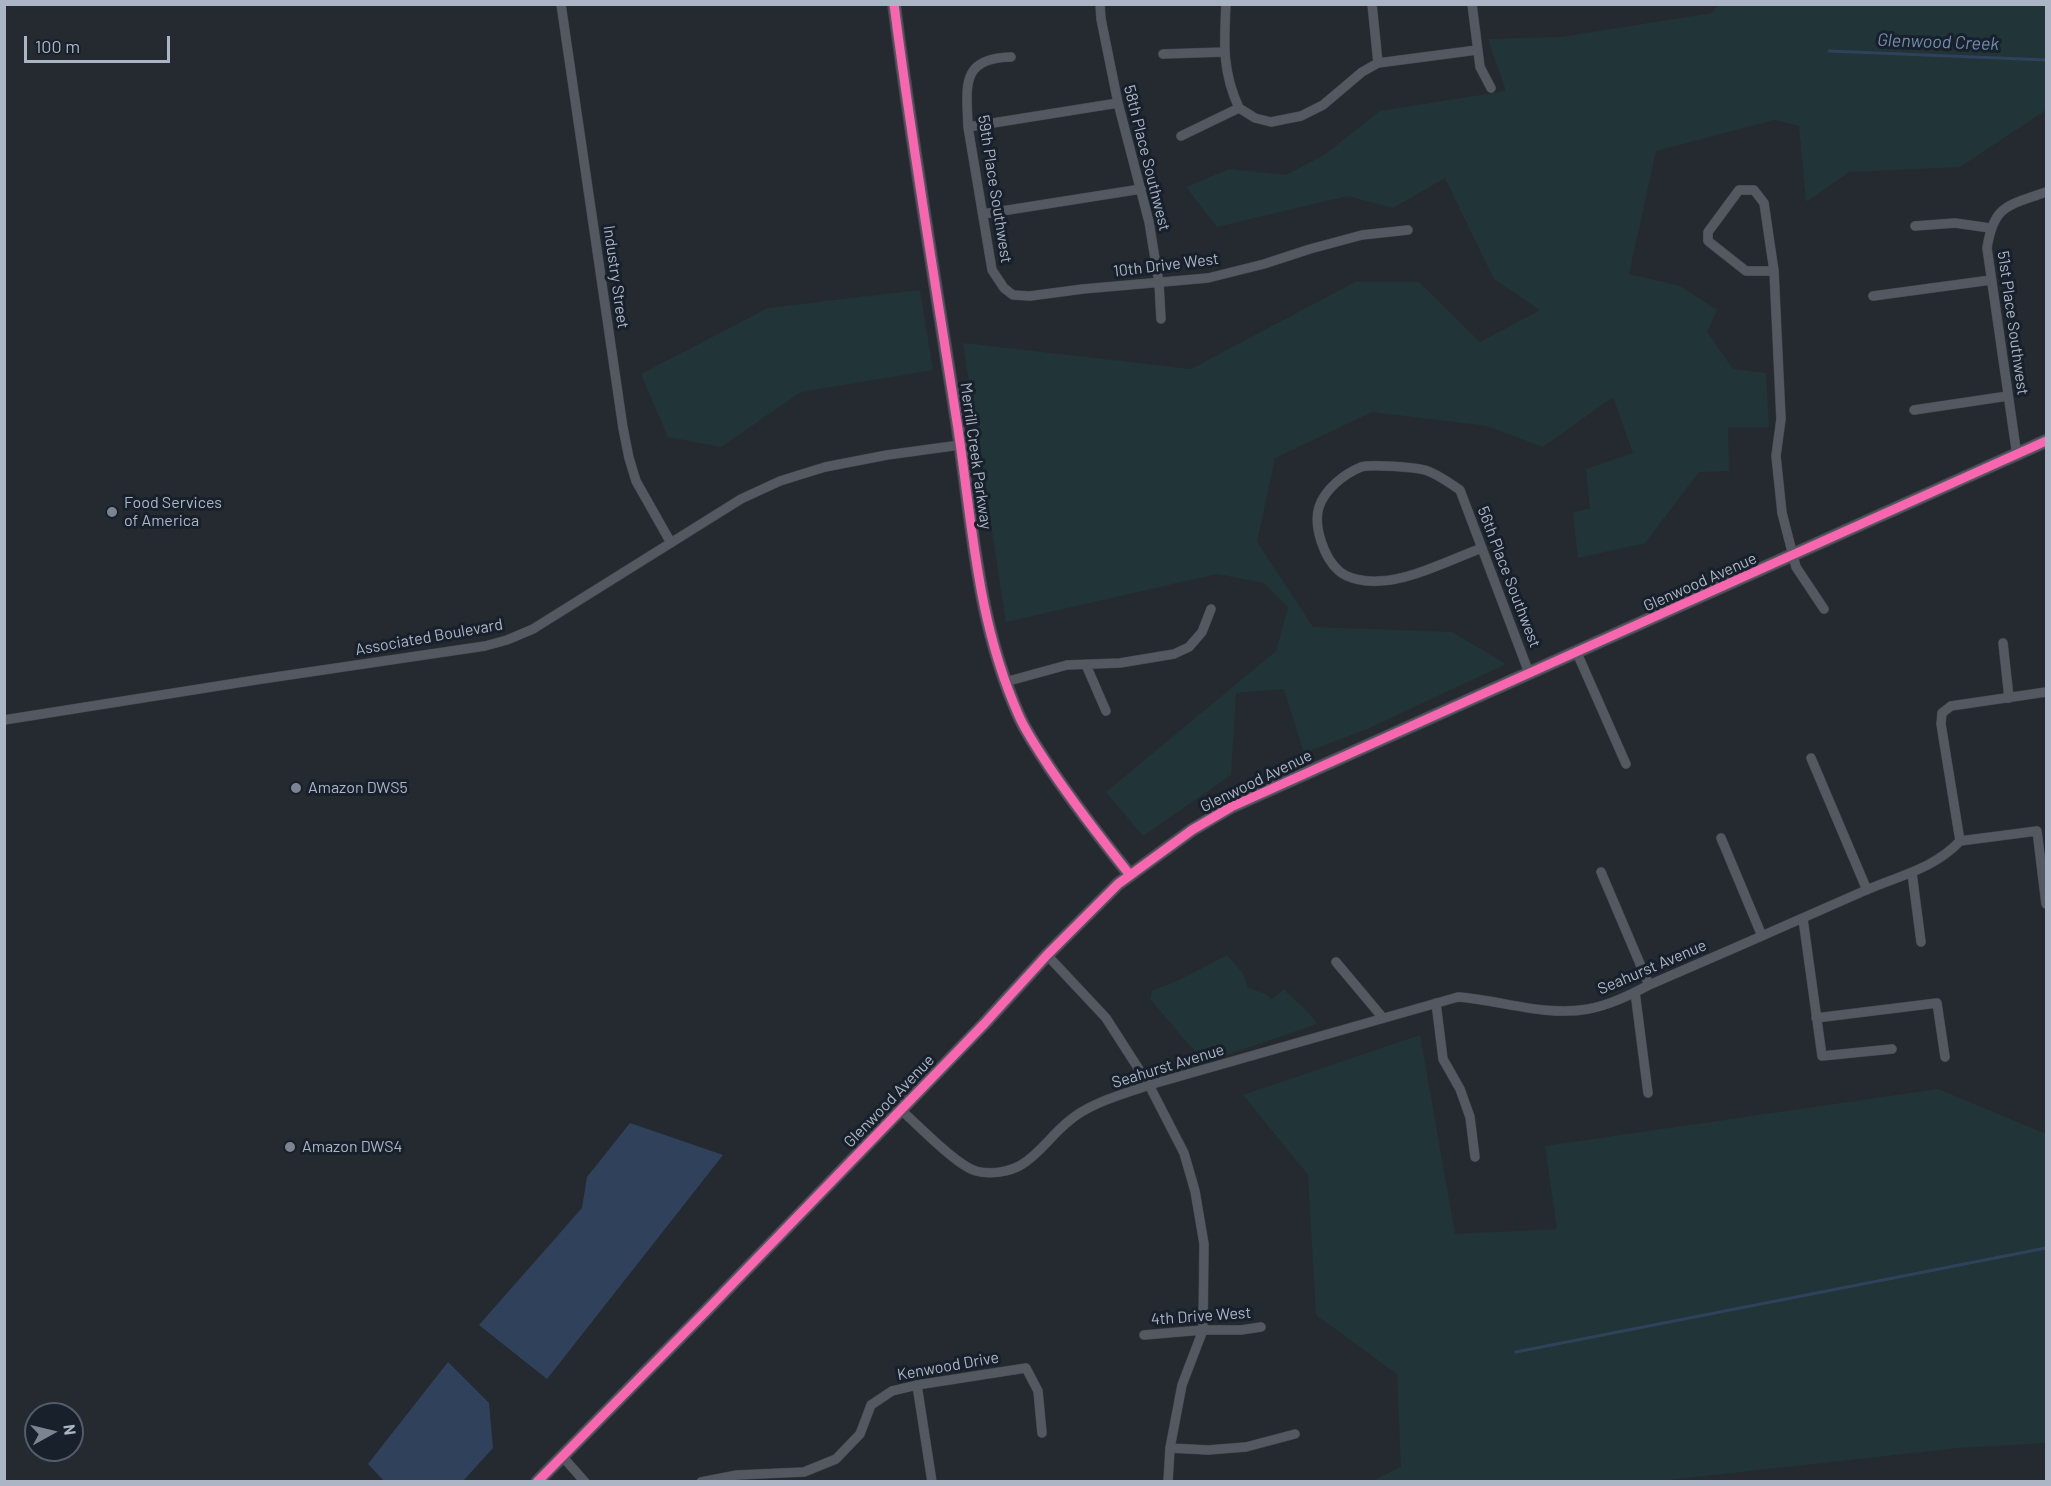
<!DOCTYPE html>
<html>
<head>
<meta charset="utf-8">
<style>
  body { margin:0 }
  #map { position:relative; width:2051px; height:1486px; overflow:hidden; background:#252a31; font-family:Barlow,sans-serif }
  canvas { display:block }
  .frame { position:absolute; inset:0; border:6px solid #acb5c5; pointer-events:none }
  .north { position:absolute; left:24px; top:1402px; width:60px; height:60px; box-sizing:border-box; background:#18202c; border:2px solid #535c69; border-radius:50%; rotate:82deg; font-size:16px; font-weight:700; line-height:24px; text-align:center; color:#acb5c5 }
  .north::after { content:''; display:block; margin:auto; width:21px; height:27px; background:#7d8491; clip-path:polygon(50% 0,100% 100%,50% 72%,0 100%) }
  .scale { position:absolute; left:24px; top:36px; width:146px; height:27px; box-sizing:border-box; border:3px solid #acb5c5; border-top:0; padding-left:8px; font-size:18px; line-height:21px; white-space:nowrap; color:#acb5c5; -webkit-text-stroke:4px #18202c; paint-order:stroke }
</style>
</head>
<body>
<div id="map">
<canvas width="2051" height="1486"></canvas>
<div class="frame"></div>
<div class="north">N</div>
<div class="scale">100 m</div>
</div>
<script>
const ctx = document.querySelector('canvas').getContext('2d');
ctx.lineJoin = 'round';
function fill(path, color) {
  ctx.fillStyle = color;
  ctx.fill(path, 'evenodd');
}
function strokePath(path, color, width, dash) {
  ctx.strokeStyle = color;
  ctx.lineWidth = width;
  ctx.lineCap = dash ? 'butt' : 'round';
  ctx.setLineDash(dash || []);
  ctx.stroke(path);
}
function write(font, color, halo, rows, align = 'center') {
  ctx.font = font + ' Barlow,sans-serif';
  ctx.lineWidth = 6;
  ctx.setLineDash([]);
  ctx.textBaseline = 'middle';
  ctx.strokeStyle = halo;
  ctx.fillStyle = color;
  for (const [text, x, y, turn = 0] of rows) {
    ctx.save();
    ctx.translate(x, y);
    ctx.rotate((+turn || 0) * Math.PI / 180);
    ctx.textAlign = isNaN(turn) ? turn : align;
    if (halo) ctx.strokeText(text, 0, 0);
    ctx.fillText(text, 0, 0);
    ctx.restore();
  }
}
fill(new Path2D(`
  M1718,5H2046V110L1960,167L1849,172L1806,202L1799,126L1774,120L1656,151L1629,274L1680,286L1717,310L1707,332L1733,369L1766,373L1769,427H1728L1729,471L1699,472L1645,543L1578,558L1573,513L1590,508L1586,469L1633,453L1613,397L1543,447L1487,426L1372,412L1275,458L1257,542L1313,627L1452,632L1506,664L1367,729L1304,753L1284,689L1236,693L1231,775L1143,836L1106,792L1276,651L1288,607L1264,583L1217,574L1006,622L963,343L1191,369L1355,282H1419L1480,342L1540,310L1494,279L1445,178L1393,208L1347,196L1217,227L1186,187L1229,169L1286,175L1324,155L1380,111L1506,91L1488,39L1561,37L1712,13Z
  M920,290L933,370L801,392L721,447L668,437L641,374L768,308Z
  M1227,955L1243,973L1247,987L1265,994L1272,999L1284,989C1294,1001 1309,1010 1317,1024L1209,1061L1191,1047L1150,999L1152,991L1181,979Z
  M1420,1035L1455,1234L1557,1229L1545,1146L1938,1089L2046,1134V1443L1958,1448L1659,1481H1372L1401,1467L1397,1374L1316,1315L1308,1175L1243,1095Z`), '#213437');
fill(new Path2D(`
  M630,1123L723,1155L547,1379L479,1325L582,1208L587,1177Z
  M448,1362L489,1403L493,1448L463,1481H384L368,1464Z`), '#30425b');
strokePath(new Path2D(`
  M1829,51L2046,60
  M1516,1352L2046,1248`), '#30425b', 3);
const minor = new Path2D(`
  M561,4L623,428L629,458L636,481L671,543
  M1100,4L1101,19L1118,103L1149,222L1159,283L1161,319
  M1226,4C1224,44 1222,71 1239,108
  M1372,4L1378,63
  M1472,4L1480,67L1491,88
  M1163,54L1224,52
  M1011,57C959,58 967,88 968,127L992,270L1004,288L1013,295L1030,296L1083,289L1208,278L1264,264L1310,249L1362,235L1408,230
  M968,127L1118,103
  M1181,136L1239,108L1255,118L1271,122L1301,116L1323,105L1362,72L1378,63L1477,50
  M983,214L1141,189
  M1915,226L1955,223L1990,228
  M1774,271H1746L1708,241V232L1739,190H1754L1764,203L1774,271L1781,419L1776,456L1782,513L1796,567L1824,609
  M1873,296L1991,280
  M1914,410L2008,396
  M2017,456L1987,248C1994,204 2008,206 2046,192
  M1482,548C1452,559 1409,581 1378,581C1366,582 1348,579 1339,571C1324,558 1313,526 1319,507C1325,489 1344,474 1361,467C1371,464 1413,467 1425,470C1438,474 1449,483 1460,490L1529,673
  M2003,643L2009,698
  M1577,653L1626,764
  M1086,665L1106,711
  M1005,682L1067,665L1120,663L1174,654L1189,647L1202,632L1211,609
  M4,720L262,679L485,646L507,640L533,629L741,499L780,481L825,467L887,455L960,445
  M1811,758L1867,890
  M1721,838L1762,936
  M1960,841L1941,724L1942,713L1951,706L2046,692
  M1960,841L2037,831L2046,904
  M1601,872L1649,985
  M1912,873L1921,942
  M1803,919L1822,1056L1892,1049
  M1047,955L1106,1018L1149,1085L1184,1153L1195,1191L1204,1244L1203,1330L1182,1385L1170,1448L1168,1482
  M1336,962L1383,1018
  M1635,992L1648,1093
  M1436,1003L1443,1059L1460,1089L1470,1117L1475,1157
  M1816,1018L1937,1003L1945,1057
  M901,1110C918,1125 956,1165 976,1171C990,1175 1009,1172 1021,1165C1040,1154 1052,1134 1069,1121C1089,1103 1124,1094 1149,1085L1458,997C1501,1000 1545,1017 1588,1009C1610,1005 1630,995 1649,985C1721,954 1792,923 1864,891C1898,876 1934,869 1960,841
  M1144,1335L1203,1330H1241L1261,1327
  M917,1385L932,1482
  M1170,1448L1208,1450L1246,1447L1295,1434
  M562,1456L585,1482
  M701,1482L737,1475L804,1472L836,1459L860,1434L871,1405L892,1391L917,1385L1026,1368L1038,1391L1042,1433`);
const tertiary = new Path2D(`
  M894,4C912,146 936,287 958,429C973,529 977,622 1019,716C1027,734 1039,751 1050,768C1075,805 1102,840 1130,875
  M537,1482L707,1310L984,1024L1047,955L1118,884L1192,830L1231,807L2046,441`);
strokePath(minor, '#42464c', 10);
strokePath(tertiary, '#42464c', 14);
strokePath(minor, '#545860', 9);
strokePath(tertiary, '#545860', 12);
strokePath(new Path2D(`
  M894,4C912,146 936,287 958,429C973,529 977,622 1019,716C1027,734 1039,751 1050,768C1075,805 1102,840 1130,875
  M537,1482L707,1310L984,1024L1047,955L1118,884L1192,830L1231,807L2046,441`), '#f766af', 9);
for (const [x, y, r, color] of [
  [112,512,6,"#7d8491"],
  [296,788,6,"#7d8491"],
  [290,1147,6,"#7d8491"]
]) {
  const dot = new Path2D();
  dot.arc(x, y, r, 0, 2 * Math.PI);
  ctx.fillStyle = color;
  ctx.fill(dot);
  strokePath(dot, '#18202c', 2);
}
write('16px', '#acb5c5', '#18202c', [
  ["58th Place Southwest",1147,158,76],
  ["59th Place Southwest",995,189,81],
  ["10th Drive West",1166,265,-7],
  ["Industry Street",616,277,82],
  ["51st Place Southwest",2013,323,82],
  ["Merrill Creek Parkway",976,456,82],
  ["56th Place Southwest",1509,577,69],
  ["Glenwood Avenue",1700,582,-24],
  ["Associated Boulevard",429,637,-10],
  ["Glenwood Avenue",1256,781,-26],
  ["Seahurst Avenue",1652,967,-23],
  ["Seahurst Avenue",1168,1066,-17],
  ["Glenwood Avenue",889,1101,-46],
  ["4th Drive West",1201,1316,-4],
  ["Kenwood Drive",948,1366,-10]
]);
write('16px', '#acb5c5', '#18202c', [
  ["Food Services",124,503],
  ["of America",124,521],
  ["Amazon DWS5",308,788],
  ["Amazon DWS4",302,1147]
], 'left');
write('italic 18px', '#738cae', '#18202c', [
  ["Glenwood Creek",1938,42,2]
]);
</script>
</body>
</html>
